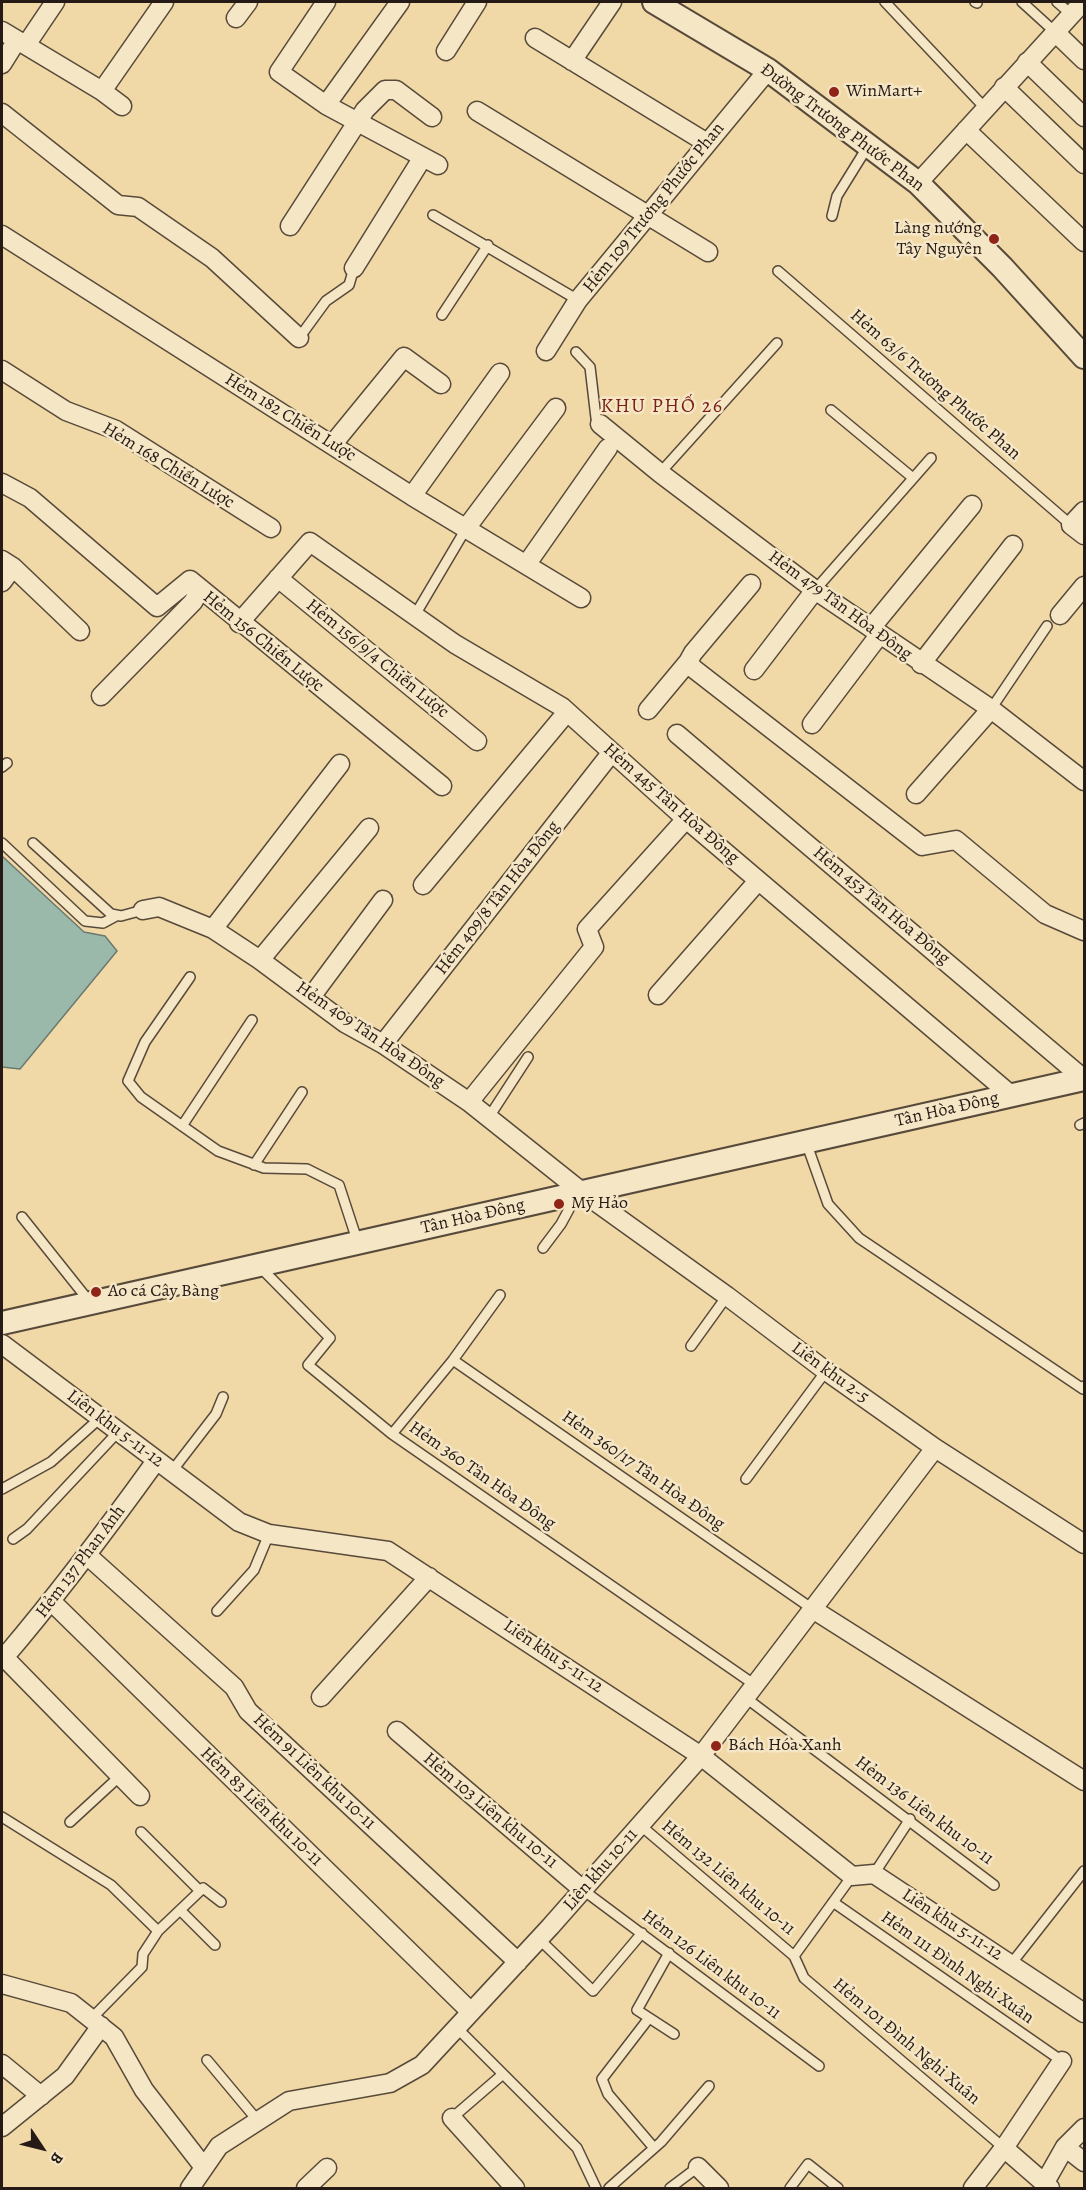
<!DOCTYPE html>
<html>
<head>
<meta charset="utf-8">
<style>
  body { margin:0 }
  #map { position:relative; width:1086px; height:2190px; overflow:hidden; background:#f0d8a7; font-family:Alegreya,serif }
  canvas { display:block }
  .frame { position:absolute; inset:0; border:3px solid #251a15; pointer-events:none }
  .north { position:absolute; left:12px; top:2118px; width:60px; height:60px; -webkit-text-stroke:4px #f5e6c6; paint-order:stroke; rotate:125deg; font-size:16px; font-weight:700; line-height:24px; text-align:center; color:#251a15 }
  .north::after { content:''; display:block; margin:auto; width:21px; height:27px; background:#251a15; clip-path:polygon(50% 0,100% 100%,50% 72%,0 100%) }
</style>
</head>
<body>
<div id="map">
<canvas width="1086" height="2190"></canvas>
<div class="frame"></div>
<div class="north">B</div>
</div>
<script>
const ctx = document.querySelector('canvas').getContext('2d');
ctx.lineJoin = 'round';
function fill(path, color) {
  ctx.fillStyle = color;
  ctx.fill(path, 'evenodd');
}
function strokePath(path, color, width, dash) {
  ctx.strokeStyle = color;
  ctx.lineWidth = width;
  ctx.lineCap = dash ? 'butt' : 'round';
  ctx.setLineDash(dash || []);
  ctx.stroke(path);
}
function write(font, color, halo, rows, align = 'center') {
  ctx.font = font + ' Alegreya,serif';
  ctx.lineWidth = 5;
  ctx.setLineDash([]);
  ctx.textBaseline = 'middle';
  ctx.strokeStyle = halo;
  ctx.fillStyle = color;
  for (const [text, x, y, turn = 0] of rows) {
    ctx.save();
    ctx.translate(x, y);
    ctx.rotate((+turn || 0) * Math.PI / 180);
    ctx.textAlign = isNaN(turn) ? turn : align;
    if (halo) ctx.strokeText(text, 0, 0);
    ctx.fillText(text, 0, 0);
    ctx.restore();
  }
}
const water = new Path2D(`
  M2,856L84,932L105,936L117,951L20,1069L2,1067Z`);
fill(water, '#9ab9ab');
strokePath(water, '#6b796f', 1.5);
const service = new Path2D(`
  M885,2L985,108
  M975,2L977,3
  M1022,2L1055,32
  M1057,2L1071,14
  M433,215L578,300
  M832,216L837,196L868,146
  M778,271L1071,525
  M442,315L488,245
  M299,338L326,301L349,285L354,268
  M576,352L590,367L596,418L600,424
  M831,410L913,478
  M660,473L777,343
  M815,590L931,458
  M415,615L467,527
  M991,709L1047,626
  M2,767L7,763
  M2,843L85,921L103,923L116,916
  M33,843L111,914L121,916L143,910
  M190,977L145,1042L128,1081L141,1097L218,1151L264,1168L307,1169L339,1185L358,1243
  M489,1117L528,1057
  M1080,1125L1084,1123
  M182,1126L252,1020
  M806,1142L828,1204L859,1238L1083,1389L1084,1386
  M254,1165L302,1092
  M22,1217L89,1301
  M543,1248L561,1224L575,1198
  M260,1267L330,1338L308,1365L392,1434L755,1685
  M691,1346L727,1296
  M453,1360L814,1610
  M392,1434L453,1360L500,1295
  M172,1471L216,1414L223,1397
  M746,1479L826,1371
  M2,1489L51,1462L99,1419
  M13,1539L27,1529L118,1432
  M217,1611L254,1570L269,1534
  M746,1698L994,1885
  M2,1817L111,1885L158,1931
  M70,1822L120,1776
  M640,1825L794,1956L804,1978L1004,2148
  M141,1832L200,1891
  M874,1874L910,1819
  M583,1890L819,2066
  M833,1902L1062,2061
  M180,1910L215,1945
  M539,1939L593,1991L642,1933
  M669,1953L637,2010L674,2034
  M794,1956L852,1876
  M1011,1964L1084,1871
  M92,2018L142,1967L143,1954L158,1931L200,1891L203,1888L221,1902
  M649,2018L602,2079L608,2094L654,2148
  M457,2028L577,2148L596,2188
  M207,2060L258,2121
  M452,2118L503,2074
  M609,2188L661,2142L709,2086
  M670,2188L698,2167
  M790,2188L808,2164L838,2188`);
const minor = new Path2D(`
  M326,2L279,72L326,105L438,165
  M236,18L248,2
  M2,31L102,91L122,106
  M1055,32L1084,60
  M535,38L707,143
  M26,45L55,2
  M446,51L477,2
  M572,61L612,2
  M1027,62L1084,117
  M2,64L17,40
  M1004,87L1084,164
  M102,91L164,2
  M326,105L400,2
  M477,111L708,252
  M2,113L118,205L138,207L212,258L299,338
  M966,130L1084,242
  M918,183L1083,2
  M290,226L365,110L385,90H396L432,117
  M2,235L412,496L581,598
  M354,268L423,157
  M546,351L578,300L768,70
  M2,370L66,411L116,430L271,528
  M600,424L660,473L815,590L991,709L1084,781
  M332,445L404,357L441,384
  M2,483L30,498L157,607L190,580L442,786
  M412,496L500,373
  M1084,511L1071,525L1084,535
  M467,527L556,408
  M2,560L13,567L80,631
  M526,565L608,448
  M278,578L477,741
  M2,582L13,567
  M751,584L693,653L688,662L694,669L922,846L956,840L1045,914L1084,931
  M1060,615L1084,586
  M239,623L310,542L455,644L562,707L686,819L1011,1095
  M871,628L972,505
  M921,664L1013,545
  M754,670L815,590
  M101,696L193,602L200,590
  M648,710L688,662
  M812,724L880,634
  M677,734L1084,1079
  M916,794L991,709
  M423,885L567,712
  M143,910L159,907L213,929L260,960L345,1023L383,1044L469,1102L582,1192L727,1296L826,1371L935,1448L1084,1544
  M213,929L340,764
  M260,960L369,828
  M658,995L758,881
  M311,997L383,900
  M383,1044L612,752
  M469,1102L594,947L587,929L686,819
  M2,1344L239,1522L269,1534L388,1551L701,1756L852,1876L874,1874L1084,2013
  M88,1556L234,1687L248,1711L518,1962
  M52,1602L471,2012
  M814,1610L1084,1781
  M4,1657L140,1796
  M2,1660C57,1596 107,1529 156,1461
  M321,1697L429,1577
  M397,1731L583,1890
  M2,1984L71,2003L114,2037L144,2090L203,2166
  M2,2064L41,2096
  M452,2118L515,2188
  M2,2127L65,2076L101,2026
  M1065,2147L1084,2162
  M1004,2148L1050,2188
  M698,2167L719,2188
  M1044,2184L1065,2147L1084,2128
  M190,2188L219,2146L289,2101L390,2083L422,2065L550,1927L701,1756L935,1448
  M306,2188L327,2168
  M973,2188L1004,2148L1062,2061`);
const tertiary = new Path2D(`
  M654,2L768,70L918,183L1002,267L1084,357
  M2,1323L1084,1079`);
strokePath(service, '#584a3a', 12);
strokePath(minor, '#584a3a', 21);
strokePath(tertiary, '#584a3a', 26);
strokePath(service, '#f5e6c6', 9);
strokePath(minor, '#f5e6c6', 18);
strokePath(tertiary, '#f5e6c6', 22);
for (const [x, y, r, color] of [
  [834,92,6,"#8f2418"],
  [994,239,6,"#8f2418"],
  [559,1204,6,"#8f2418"],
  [96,1292,6,"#8f2418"],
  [716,1746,6,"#8f2418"]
]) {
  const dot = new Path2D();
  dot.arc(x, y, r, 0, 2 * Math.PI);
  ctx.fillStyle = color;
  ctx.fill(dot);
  strokePath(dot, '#f5e6c6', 2);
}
write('18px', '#251a15', '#f5e6c6', [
  ["WinMart+",846,92],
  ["Làng nướng",982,229,"right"],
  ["Tây Nguyên",982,250,"right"],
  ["Mỹ Hảo",571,1204],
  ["Ao cá Cây Bàng",108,1292],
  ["Bách Hóa Xanh",728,1746]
], 'left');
write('18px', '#251a15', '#f5e6c6', [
  ["Đường Trương Phước Phan",842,128,37],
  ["Hẻm 109 Trương Phước Phan",654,208,-51],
  ["Hẻm 63/6 Trương Phước Phan",935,385,41],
  ["Hẻm 182 Chiến Lược",290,418,32],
  ["Hẻm 168 Chiến Lược",168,466,31],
  ["Hẻm 479 Tân Hòa Đông",840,606,36],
  ["Hẻm 156 Chiến Lược",263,642,39],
  ["Hẻm 156/9/4 Chiến Lược",377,659,39],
  ["Hẻm 445 Tân Hòa Đông",671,804,41],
  ["Hẻm 409/8 Tân Hòa Đông",498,898,-52],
  ["Hẻm 453 Tân Hòa Đông",881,906,40],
  ["Hẻm 409 Tân Hòa Đông",370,1035,34],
  ["Tân Hòa Đông",947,1110,-13],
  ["Tân Hòa Đông",473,1217,-13],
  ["Liên khu 2-5",830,1373,36],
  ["Liên khu 5-11-12",115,1429,37],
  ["Hẻm 360/17 Tân Hòa Đông",643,1471,35],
  ["Hẻm 360 Tân Hòa Đông",482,1476,35],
  ["Hẻm 137 Phan Anh",81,1562,-53],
  ["Liên khu 5-11-12",553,1657,34],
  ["Hẻm 91 Liên khu 10-11",314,1772,43],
  ["Hẻm 83 Liên khu 10-11",261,1807,44],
  ["Hẻm 103 Liên khu 10-11",490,1811,40],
  ["Hẻm 136 Liên khu 10-11",924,1811,37],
  ["Liên khu 10-11",601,1870,-49],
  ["Hẻm 132 Liên khu 10-11",728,1878,40],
  ["Liên khu 5-11-12",952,1925,33],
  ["Hẻm 126 Liên khu 10-11",711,1965,37],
  ["Hẻm 111 Đình Nghi Xuân",957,1968,35],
  ["Hẻm 101 Đình Nghi Xuân",906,2042,40]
]);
ctx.letterSpacing = '1.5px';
write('20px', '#7a1f14', '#f5e6c6', [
  ["KHU PHỐ 26",662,407]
]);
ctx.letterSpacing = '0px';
</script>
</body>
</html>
